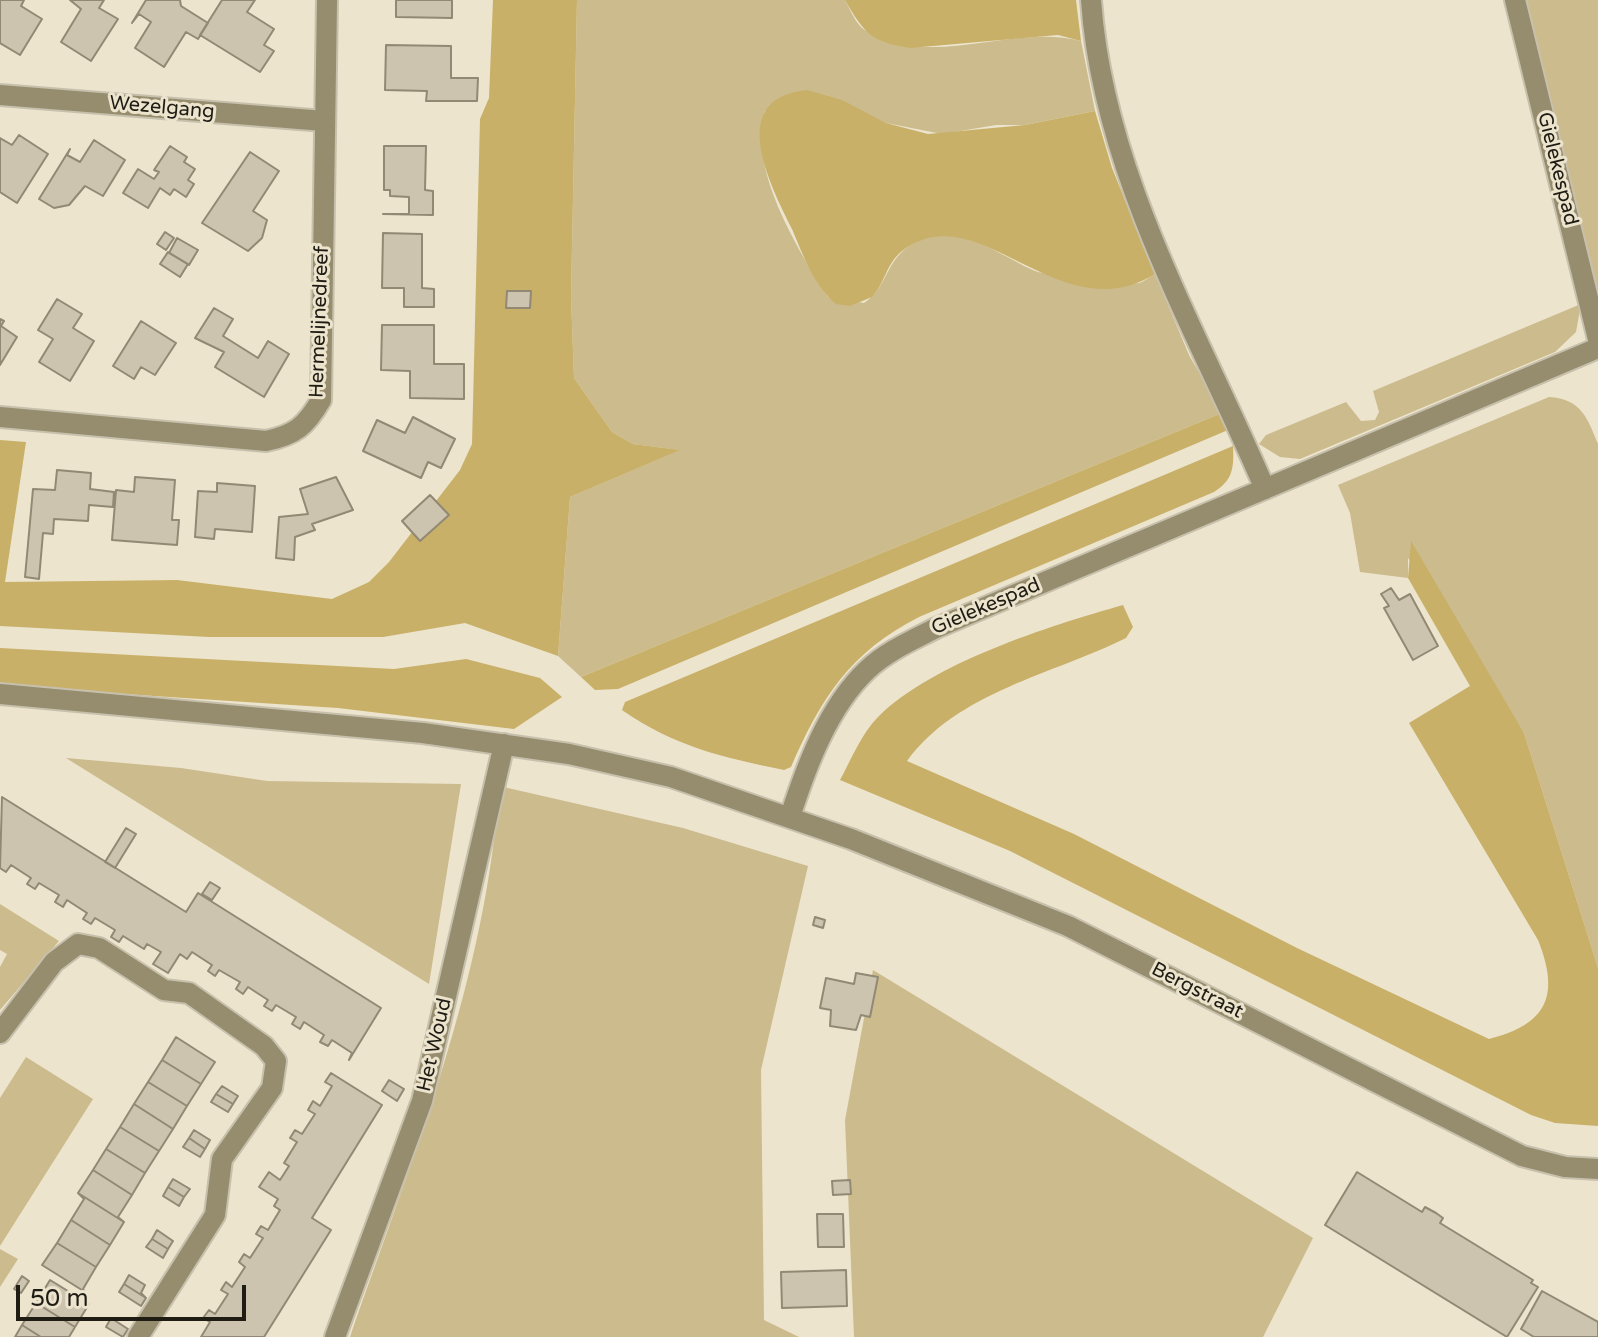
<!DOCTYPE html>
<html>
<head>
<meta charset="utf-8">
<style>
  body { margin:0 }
  #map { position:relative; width:1598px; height:1337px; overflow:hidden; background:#ece4cd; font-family:"Varela Round",sans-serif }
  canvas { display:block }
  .scale { position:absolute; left:16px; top:1285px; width:230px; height:36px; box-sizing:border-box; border:4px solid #1f1c14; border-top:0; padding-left:10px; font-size:24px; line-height:28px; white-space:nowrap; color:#1f1c14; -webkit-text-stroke:6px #ece4cd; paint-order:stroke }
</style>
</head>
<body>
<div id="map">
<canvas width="1598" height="1337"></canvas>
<div class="scale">50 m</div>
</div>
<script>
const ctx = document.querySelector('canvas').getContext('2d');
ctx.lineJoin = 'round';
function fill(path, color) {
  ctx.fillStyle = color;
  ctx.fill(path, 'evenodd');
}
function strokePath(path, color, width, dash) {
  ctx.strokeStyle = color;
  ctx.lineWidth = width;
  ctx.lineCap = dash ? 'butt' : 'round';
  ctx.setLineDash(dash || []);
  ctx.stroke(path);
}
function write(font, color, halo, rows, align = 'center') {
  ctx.font = font + ' "Varela Round",sans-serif';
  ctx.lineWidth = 6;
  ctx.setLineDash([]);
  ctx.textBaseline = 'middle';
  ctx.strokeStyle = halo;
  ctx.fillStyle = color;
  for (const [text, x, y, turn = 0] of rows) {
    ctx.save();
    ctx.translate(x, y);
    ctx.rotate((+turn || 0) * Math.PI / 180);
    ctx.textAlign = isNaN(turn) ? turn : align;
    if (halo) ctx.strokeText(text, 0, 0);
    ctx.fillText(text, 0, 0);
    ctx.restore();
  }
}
fill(new Path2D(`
  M577,0H845C850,9 856,25 865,30C931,71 1011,23 1081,41L1095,111L1025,125H996L942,134L886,123L865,114L765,111C747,167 798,250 828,297L864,303C890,286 884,256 920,240C961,223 999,255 1035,271C1044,275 1130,285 1139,283C1144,282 1150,276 1155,274L1189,355L1222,413L581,677L558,656L570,497L679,450L633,444L612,432L574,378L571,297Z
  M1525,0H1598V290Z
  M1581,304L1576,332L1555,352L1300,459L1280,457L1259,444L1266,435L1346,402L1361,421L1375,420L1379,412L1373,391Z
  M1549,397C1581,399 1587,417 1598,444V968L1524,733L1408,558V578L1360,572L1350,513L1338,485Z
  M66,758L181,768L267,781L461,784L429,984Z
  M499,786L683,828L808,866L761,1070L764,1320L799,1337H350C412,1159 487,976 499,786Z
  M0,904L59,941L0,1010V967L7,954L0,950Z
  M873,970L1313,1238L1263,1337H854L845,1120Z
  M26,1057L93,1099L0,1246V1098Z
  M0,1249L18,1259L0,1287Z`), '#ccbb8d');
fill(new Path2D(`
  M493,0H577L571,297L574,378L612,432L633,444L680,450L570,497L558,656L465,623L383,637H209L0,626V440L26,442L5,582L177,580L332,599L369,582L389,562L460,470L472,444L480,119L489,98Z
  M845,0H1076L1081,41L1058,35L910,48C871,42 864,33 845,0Z
  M807,90L842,100L886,123L928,134L1025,125L1095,111L1112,168L1155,274C1058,334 979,192 902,251C886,264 885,283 872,297L850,306L836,304C814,286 803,255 792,229C771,186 724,98 807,90Z
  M1222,413L1228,430L618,689L595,690L581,677Z
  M1233,446C1234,468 1233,480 1214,492L919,617C850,652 821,698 791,767L784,770C721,757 676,747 622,710L625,702Z
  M1411,541L1524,733L1598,968V1126L1555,1123L1531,1115L1010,851L840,780C851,760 861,734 878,717C932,663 1049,626 1123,605L1133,627L1126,638C1054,674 957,692 907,761L1074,834L1297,948L1489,1039C1548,1024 1560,995 1538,940L1409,723L1470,686L1408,578Z
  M0,648L394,669L466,659L540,678L562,697L514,729L338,708L0,686Z`), '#c9b068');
const building = new Path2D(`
  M0,0H24L21,6L42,19L20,55L0,43Z
  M104,0L99,8L118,19L91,61L61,42L81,9L70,0Z
  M146,0H180L181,6L208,23L198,39L186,32L164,67L135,48L151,22L139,14L132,23Z
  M222,0H255L247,12L274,29L264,45L274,51L260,72L200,35Z
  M396,0H452V18L396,17Z
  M386,45L451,46V78H478L477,101H426L427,91L385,90Z
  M19,135L48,154L17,203L0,192V138L12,145Z
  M94,140L125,160L103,196L85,186L69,205L54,208L39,199L70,149L67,155L80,162Z
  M170,146L187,157L184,162L195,169L188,180L194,184L186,197L174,189L170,195L160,188L148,208L123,193L138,169L154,179L159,172L154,170Z
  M384,146H426L425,190L433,191V215L383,214H409V197L390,196V190H384Z
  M250,152L279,171L253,211L267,220L262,238L248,251L202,223Z
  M165,232L174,238L166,250L157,244Z
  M383,233L422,234V288L434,289V307H404V288H382Z
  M177,238L198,250L189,265L169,253Z
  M168,252L188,264L180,277L160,264Z
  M507,291H531L530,308H506Z
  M57,299L82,314L73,328L94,341L70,381L39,362L53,339L38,330Z
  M214,308L233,319L223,336L258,358L268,341L289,354L264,397L215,367L224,352L195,338Z
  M0,319L4,321L1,326L17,337L0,365Z
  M141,321L176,343L155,375L141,367L134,379L113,366Z
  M382,325H434V364H464V399L410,398V371L381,370Z
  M413,417L455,439L441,468L428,462L421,478L363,451L377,420L405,433Z
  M57,470L91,473L90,489L114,492L113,507L89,505L88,521L54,519L53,534L43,533L39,579L25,577L33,489L55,490Z
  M135,477L175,480L172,520H179L177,545L112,540L116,490L134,492Z
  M336,477L353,510L312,524L315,530L295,537L294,560L276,558L279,517L308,514L300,489Z
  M217,483L255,486L252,532L215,529L214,539L195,537L198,491L217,492Z
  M430,495L449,515L420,541L402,521Z
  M1391,588L1399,600L1410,594L1438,646L1413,660L1384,608L1389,606L1381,594Z
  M2,797L186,912L198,893L381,1008L349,1060L352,1053L332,1040L328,1046L320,1042L324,1035L304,1022L300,1029L292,1024L296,1017L276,1005L272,1011L264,1006L268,1000L248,987L243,994L236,989L240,982L219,970L215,976L208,971L212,965L192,952L187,959L180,954L168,973L153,964L161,952L147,944L144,949L123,936L119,942L111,937L115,930L95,918L91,924L83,919L87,913L67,900L63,907L55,902L59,895L39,883L35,889L27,884L31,878L11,865L6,872L0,868Z
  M126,828L136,834L115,868L105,862Z
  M210,882L220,888L212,900L202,894Z
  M815,917L825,920L823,928L813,925Z
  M856,973L878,977L870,1017L861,1015L856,1030L830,1026L831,1010L820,1008L826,978L854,984Z
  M176,1037L215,1062L201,1084L162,1060Z
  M162,1060L201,1084L187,1106L148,1082Z
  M331,1073L382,1105L312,1218L331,1230L264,1337H201L210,1322L203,1318L209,1310L215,1314L228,1294L221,1290L226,1282L232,1287L245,1267L239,1262L244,1254L250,1258L263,1238L256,1234L261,1226L268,1230L280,1210L274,1206L278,1199L259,1187L269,1172L280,1180L289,1166L284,1163L297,1142L290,1138L295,1130L302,1134L315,1114L308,1110L313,1101L320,1106L332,1086L325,1082Z
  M389,1080L404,1089L397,1101L382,1091Z
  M148,1082L187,1106L173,1129L134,1104Z
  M222,1086L238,1096L233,1104L216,1094Z
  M216,1094L233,1104L228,1112L211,1102Z
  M134,1104L173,1129L159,1151L120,1127Z
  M120,1127L159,1151L145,1173L106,1149Z
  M194,1130L210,1140L205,1149L189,1138Z
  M189,1138L205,1149L200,1157L183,1147Z
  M106,1149L145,1173L132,1195L93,1170Z
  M93,1170L132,1195L118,1217L124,1222L78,1193Z
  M1357,1172L1422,1212L1425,1207L1436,1213L1443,1218L1440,1223L1533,1280L1531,1283L1538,1287L1507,1337L1325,1225Z
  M173,1179L190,1189L184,1197L168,1187Z
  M850,1180L851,1194L833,1195L832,1181Z
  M168,1187L184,1197L179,1206L163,1196Z
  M78,1193L124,1222L110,1245L71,1220L84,1199Z
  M817,1214H843L844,1247H818Z
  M71,1220L110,1245L96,1267L57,1243Z
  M157,1230L173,1241L168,1249L152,1239Z
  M152,1239L168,1249L163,1258L146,1247Z
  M57,1243L96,1267L83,1289L85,1292L42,1265Z
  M846,1270L847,1306L782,1308L781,1272Z
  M129,1275L145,1285L141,1293L146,1298L124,1284Z
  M22,1276L29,1281L21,1293L14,1289Z
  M50,1280L89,1304L75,1327L36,1303Z
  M124,1284L146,1298L141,1306L119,1292Z
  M1542,1291L1598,1322V1337H1534L1521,1329Z
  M36,1303L75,1327L69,1337H41L22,1325Z
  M111,1318L128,1329L123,1337L106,1327Z
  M22,1325L41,1337H15Z`);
fill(building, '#ccc4ae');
strokePath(building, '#918974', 2);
const minor = new Path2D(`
  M1091,0C1103,174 1198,332 1265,489
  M1515,0L1598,339
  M0,95L324,121
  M0,417L266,441C295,435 306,426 321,400L327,0
  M0,694L423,733L569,754L671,777L851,839L1068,926L1522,1156L1565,1167L1598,1169
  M790,817C806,767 828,707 867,670C887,651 913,640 936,628L1598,348
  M0,1033L54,962L78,944L99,948L164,990L189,993L264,1046L276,1061L272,1088L222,1159L215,1215L138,1337
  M335,1337L422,1101L504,744`);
strokePath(minor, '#c7c0ac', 24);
strokePath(minor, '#968c6e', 20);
write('20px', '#1f1c14', '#ece4cd', [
  ["Wezelgang",162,108,5],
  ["Gielekespad",1557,169,76],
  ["Hermelijnedreef",320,322,-88],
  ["Gielekespad",986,607,-23],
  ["Bergstraat",1197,991,27],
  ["Het Woud",435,1045,-77]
]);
</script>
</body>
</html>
